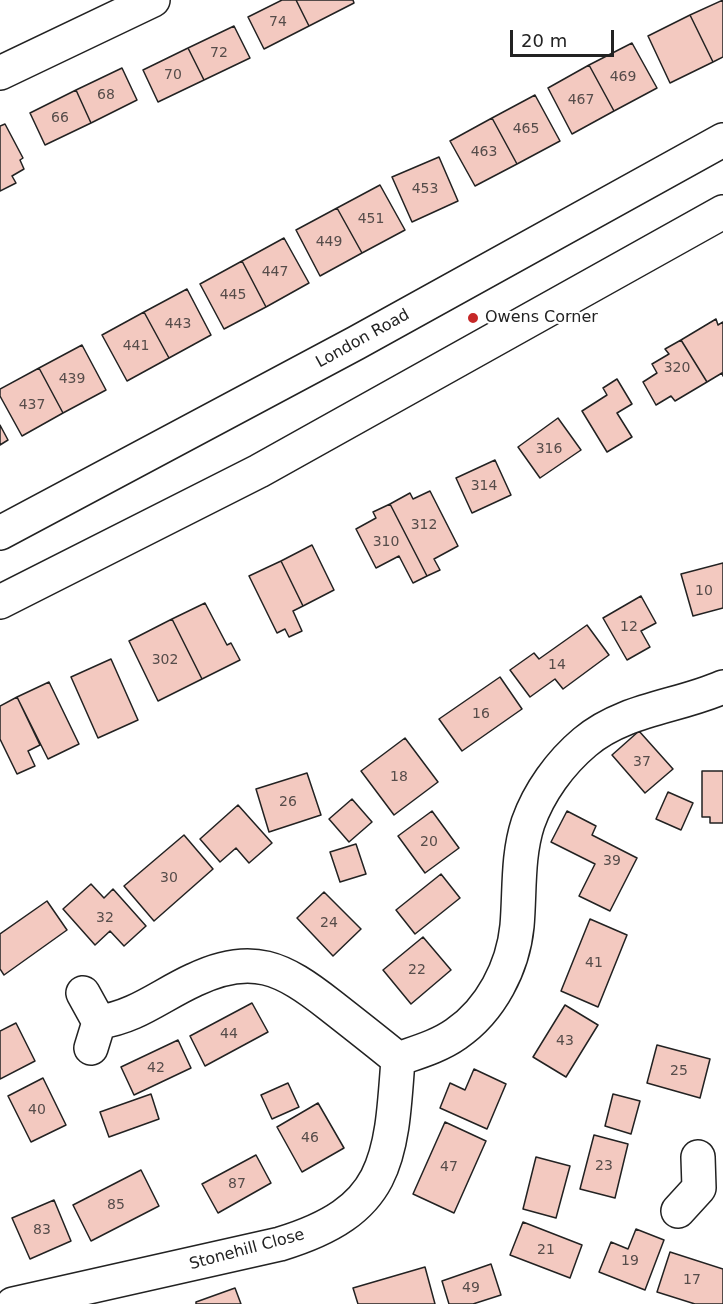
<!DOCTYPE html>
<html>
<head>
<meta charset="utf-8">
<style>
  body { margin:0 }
  #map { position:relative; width:723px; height:1304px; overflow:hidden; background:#fff; font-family:"DejaVu Sans",sans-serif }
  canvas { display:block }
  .scale { position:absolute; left:510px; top:30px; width:104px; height:27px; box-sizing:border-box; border:3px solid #222; border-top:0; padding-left:8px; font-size:18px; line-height:21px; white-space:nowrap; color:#222; -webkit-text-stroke:4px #fff; paint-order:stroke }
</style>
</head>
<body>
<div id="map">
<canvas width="723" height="1304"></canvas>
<div class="scale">20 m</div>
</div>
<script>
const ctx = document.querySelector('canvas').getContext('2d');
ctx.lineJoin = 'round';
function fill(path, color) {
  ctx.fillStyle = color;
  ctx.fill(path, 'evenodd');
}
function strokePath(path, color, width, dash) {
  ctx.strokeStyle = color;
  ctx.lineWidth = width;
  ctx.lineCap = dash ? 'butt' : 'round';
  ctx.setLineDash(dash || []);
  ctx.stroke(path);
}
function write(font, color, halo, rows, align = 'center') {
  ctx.font = font + ' "DejaVu Sans",sans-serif';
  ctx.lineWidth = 4.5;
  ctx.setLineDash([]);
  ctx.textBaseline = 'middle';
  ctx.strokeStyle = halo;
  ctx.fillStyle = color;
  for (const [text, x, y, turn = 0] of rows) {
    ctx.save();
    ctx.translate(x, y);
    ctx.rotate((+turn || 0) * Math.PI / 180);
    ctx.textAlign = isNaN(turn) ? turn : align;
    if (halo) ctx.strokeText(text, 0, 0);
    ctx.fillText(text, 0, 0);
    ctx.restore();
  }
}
const building = new Path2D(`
  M282,0H296L309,26L264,49L248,17Z
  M296,0H353L354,3L309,26Z
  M723,0V57L713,62L690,15Z
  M690,15L713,62L670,83L648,36Z
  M234,26L250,58L204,80L188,48Z
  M632,43L657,88L614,111L589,65Z
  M188,48L204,80L158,102L143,70Z
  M589,65L614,111L572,134L548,88Z
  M122,68L137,100L91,123L76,90Z
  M76,90L91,123L45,145L30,113Z
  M535,95L560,141L517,164L492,118Z
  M492,118L517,164L475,186L450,141Z
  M5,124L23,158L20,160L24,169L12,176L16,183L0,191V126Z
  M439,157L458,201L412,222L392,177Z
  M380,185L405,230L362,253L337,208Z
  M337,208L362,253L320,276L296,230Z
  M284,238L309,283L266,307L242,261Z
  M242,261L266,307L224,329L200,284Z
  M187,289L211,335L169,358L144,312Z
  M144,312L169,358L127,381L102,335Z
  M716,319L718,325L723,322V376L722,373L707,382L681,340Z
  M681,340L707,382L675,401L671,396L656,405L643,382L657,373L652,364L669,354L665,349Z
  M82,345L106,390L63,413L39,368Z
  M39,368L63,413L22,436L0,396V389Z
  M617,379L632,404L617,413L632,437L607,452L582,411L607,395L603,388Z
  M558,418L581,450L540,478L518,447Z
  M0,425L8,440L0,445Z
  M495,460L511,495L472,513L456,478Z
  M430,491L458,546L434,559L440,570L427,576L390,504L410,493L413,499Z
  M390,504L427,576L413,583L399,556L376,568L356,529L376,518L373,512Z
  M312,545L334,590L303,606L281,561Z
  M281,561L303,606L293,611L302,631L289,637L285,629L277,633L249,576Z
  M723,563V608L693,616L681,574Z
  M641,596L656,623L641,631L650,647L627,660L603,618Z
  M205,603L227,645L231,643L240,660L202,679L172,619Z
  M172,619L202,679L158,701L129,641Z
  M587,625L609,655L563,689L555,679L530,697L510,670L534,653L539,659Z
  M111,659L138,720L98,738L71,677Z
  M500,677L522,709L462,751L439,719Z
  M49,682L79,744L48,759L17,697Z
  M17,697L40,745L28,751L35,766L17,774L0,739V706Z
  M639,731L673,769L645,793L612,755Z
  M405,738L438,782L394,815L361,771Z
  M702,771H723V823H710V817H702Z
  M307,773L321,815L269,832L256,789Z
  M668,792L693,803L681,830L656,819Z
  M352,799L372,822L349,842L329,819Z
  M238,805L272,843L249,863L236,848L220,862L200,839Z
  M432,811L459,848L425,873L398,836Z
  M567,811L596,826L592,835L637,858L610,911L579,896L595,864L551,842Z
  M184,835L213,869L154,921L124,886Z
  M356,844L366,874L340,882L330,852Z
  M441,874L460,898L415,934L396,910Z
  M91,884L104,898L113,889L146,926L124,946L110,931L95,945L63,909Z
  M324,892L361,929L333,956L297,918Z
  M47,901L67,930L4,975L0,969V934Z
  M590,919L627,935L598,1007L561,991Z
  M423,937L451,970L411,1004L383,970Z
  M252,1003L268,1032L205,1066L190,1036Z
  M565,1005L598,1025L566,1077L533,1057Z
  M16,1023L35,1061L0,1079V1031Z
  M178,1040L191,1068L134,1095L121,1067Z
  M657,1045L710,1059L700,1098L647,1083Z
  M474,1069L506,1084L487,1129L440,1108L450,1083L465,1090Z
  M43,1078L66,1125L31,1142L8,1096Z
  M288,1083L299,1107L272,1119L261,1095Z
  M151,1094L159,1119L109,1137L100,1112Z
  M613,1094L640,1101L631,1134L605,1126Z
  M318,1103L344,1148L302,1172L277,1127Z
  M445,1122L486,1141L454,1213L413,1194Z
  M594,1135L628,1144L615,1198L580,1189Z
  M256,1155L271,1183L218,1213L202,1184Z
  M536,1157L570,1166L556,1218L523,1209Z
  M141,1170L159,1206L91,1241L73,1205Z
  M54,1200L71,1241L30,1259L12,1218Z
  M523,1222L582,1245L570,1278L510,1255Z
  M636,1229L664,1240L645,1290L599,1272L611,1242L628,1249Z
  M670,1252L723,1269V1304H695L657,1292Z
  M491,1264L501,1295L473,1304H449L442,1281Z
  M425,1267L435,1304H358L353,1288Z
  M235,1288L241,1304H196V1302Z`);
fill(building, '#f3c9c0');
strokePath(building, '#222', 1.5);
const minor = new Path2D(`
  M0,73L153,0
  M0,533L356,343L723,140
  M83,993L99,1022L91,1048
  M99,1022C136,1017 161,995 194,980C252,952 283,968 330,1005C353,1023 376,1041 398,1059
  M678,1211L699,1188L698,1157
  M13,1304L280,1244C388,1211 391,1162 398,1059C418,1052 439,1046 456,1034C491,1010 513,967 517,926C520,892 517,857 528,823C539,792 560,763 585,742C624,709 678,707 723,687`);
const highway = new Path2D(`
  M0,602L259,471L723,212`);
strokePath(minor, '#222', 36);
strokePath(highway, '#222', 36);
strokePath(minor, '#fff', 33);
strokePath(highway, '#fff', 33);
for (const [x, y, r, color] of [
  [473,318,6,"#c62828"]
]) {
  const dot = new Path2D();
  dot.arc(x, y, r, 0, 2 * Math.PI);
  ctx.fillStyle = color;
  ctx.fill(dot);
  strokePath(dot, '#fff', 2);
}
write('14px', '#564c4a', null, [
  ["74",278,22],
  ["72",219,53],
  ["70",173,75],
  ["469",623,77],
  ["68",106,95],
  ["467",581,100],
  ["66",60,118],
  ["465",526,129],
  ["463",484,152],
  ["453",425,189],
  ["451",371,219],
  ["449",329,242],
  ["447",275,272],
  ["445",233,295],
  ["443",178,324],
  ["441",136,346],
  ["320",677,368],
  ["439",72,379],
  ["437",32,405],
  ["316",549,449],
  ["314",484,486],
  ["312",424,525],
  ["310",386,542],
  ["10",704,591],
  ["12",629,627],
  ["302",165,660],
  ["14",557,665],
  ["16",481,714],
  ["37",642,762],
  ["18",399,777],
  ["26",288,802],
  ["20",429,842],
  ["39",612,861],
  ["30",169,878],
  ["32",105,918],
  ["24",329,923],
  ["41",594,963],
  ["22",417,970],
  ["44",229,1034],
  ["43",565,1041],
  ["42",156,1068],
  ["25",679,1071],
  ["40",37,1110],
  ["46",310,1138],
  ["23",604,1166],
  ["47",449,1167],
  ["87",237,1184],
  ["85",116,1205],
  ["83",42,1230],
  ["21",546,1250],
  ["19",630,1261],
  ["17",692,1280],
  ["49",471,1288]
]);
write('16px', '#222', '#fff', [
  ["Owens Corner",485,318]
], 'left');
write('16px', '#222', '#fff', [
  ["London Road",363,339,-29],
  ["Stonehill Close",247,1250,-15]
]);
</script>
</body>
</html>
